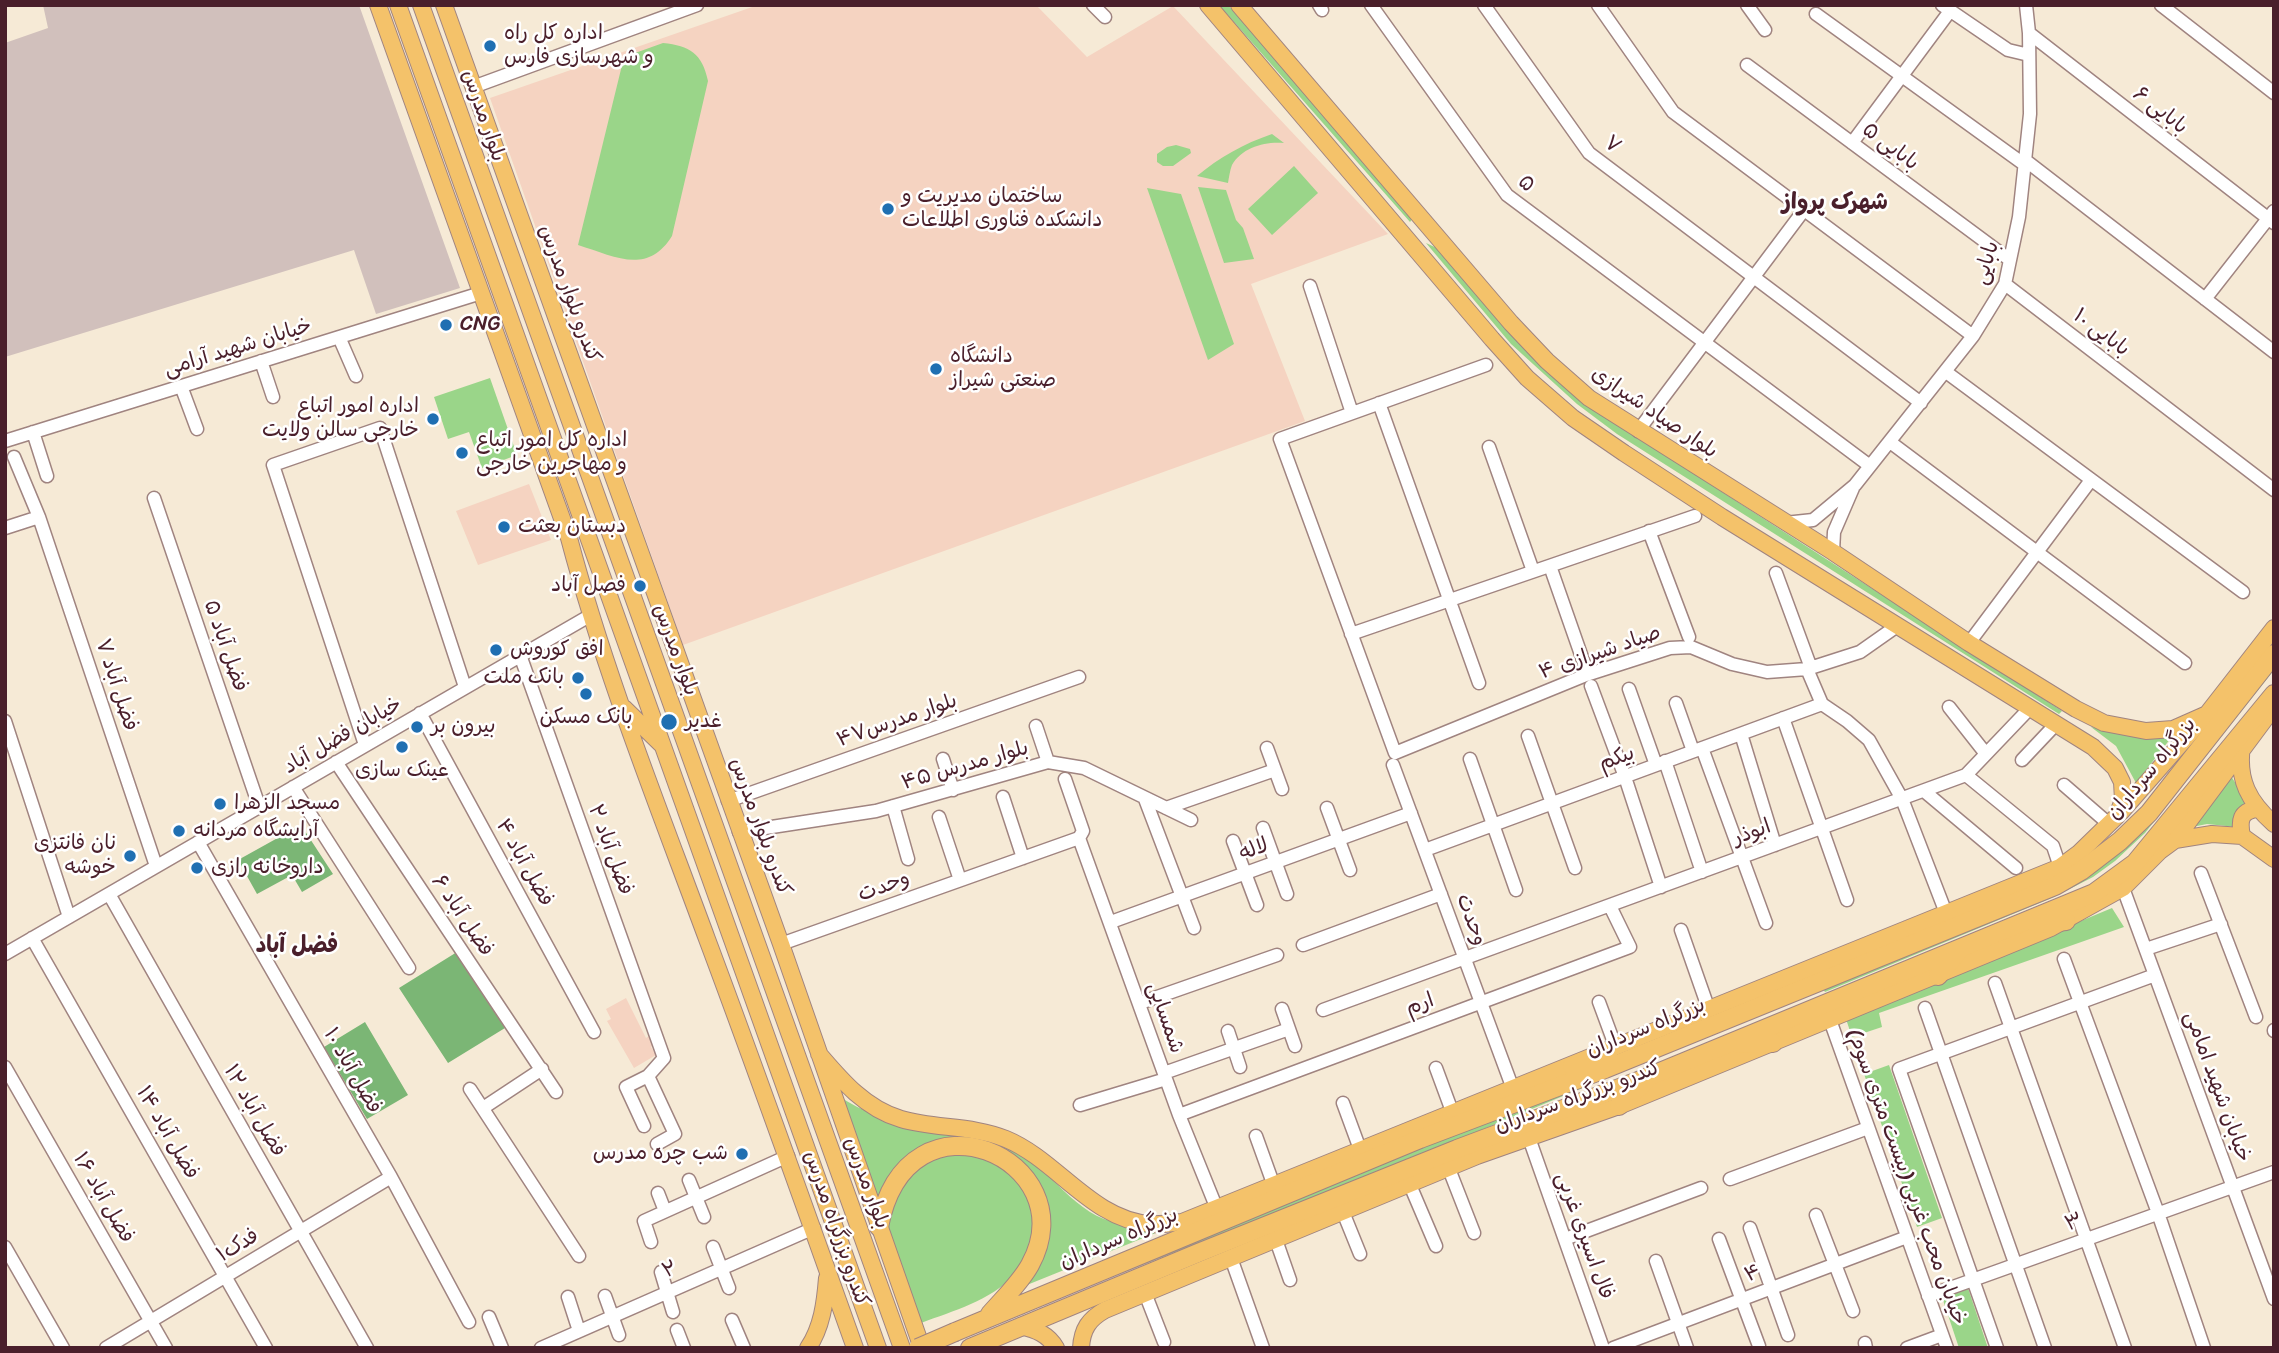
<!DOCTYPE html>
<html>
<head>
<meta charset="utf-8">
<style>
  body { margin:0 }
  #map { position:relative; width:2279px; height:1353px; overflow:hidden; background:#f6ead6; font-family:Sriracha,sans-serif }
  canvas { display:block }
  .frame { position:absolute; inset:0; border:7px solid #4a1f2b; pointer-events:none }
</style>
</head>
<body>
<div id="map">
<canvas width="2279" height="1353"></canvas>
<div class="frame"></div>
</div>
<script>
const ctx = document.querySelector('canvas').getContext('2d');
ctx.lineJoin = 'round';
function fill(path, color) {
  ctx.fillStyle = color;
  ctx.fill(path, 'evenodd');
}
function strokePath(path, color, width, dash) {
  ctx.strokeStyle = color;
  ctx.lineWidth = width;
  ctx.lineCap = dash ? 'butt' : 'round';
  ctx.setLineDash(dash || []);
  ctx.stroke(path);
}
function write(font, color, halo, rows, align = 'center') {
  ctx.font = font + ' Sriracha,"Playpen Sans Arabic",sans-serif';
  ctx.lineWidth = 5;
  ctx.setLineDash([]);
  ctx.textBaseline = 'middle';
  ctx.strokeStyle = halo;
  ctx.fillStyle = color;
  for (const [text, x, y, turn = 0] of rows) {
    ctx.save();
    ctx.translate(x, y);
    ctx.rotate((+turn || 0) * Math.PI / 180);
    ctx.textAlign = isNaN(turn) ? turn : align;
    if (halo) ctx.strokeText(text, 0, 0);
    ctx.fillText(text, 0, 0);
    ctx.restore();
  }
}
fill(new Path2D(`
  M758,5H1036L1087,57L1173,6L1388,234L1251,284L1305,421L683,645L490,98Z
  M529,484L551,540L478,565L456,511Z
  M626,998L646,1038L649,1036L654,1045L651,1047L656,1055L634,1068L607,1021L611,1019L606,1009Z`), '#f5d3c1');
fill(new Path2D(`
  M43,5H359L460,288L376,314L354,250L5,357V43L48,28Z`), '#d1c0bc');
fill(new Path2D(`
  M1219,5H1228L1413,218L1410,222Z
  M663,43C690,46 702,53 708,81L672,236C647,276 614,256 578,245L624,57Z
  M1272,134L1284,143C1266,141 1242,147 1232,165C1230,170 1229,177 1228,183L1197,176C1220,157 1243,144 1272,134Z
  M1176,145L1190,149L1191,153L1173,166H1163L1157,162V154L1167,147Z
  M1294,166L1318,193L1272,235L1248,209Z
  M1198,187L1226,190L1236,220L1243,228L1254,259L1224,263Z
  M1147,188L1181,194L1234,344L1208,360Z
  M1426,243L1441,250L1626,430L2062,711L2059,714L1617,434L1577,404L1511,344Z
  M490,378L517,455L482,468L469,432L448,439L434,397Z
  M2274,662V670L2145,833L2115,861L2093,877L2054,897L1825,992L1823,989L2134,837Z
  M2091,727L2139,737L2174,734L2136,783L2116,746Z
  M2229,773L2251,807L2236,827L2207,824L2192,827Z
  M2112,908L2124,927L1879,1013L1882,1027L1852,1037L1846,1019Z
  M1742,1022L1382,1171L956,1338L1454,1134Z
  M1889,1065L1942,1218L1917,1227L1864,1074Z
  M837,1095C890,1131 942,1125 1000,1143C1040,1155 1064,1203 1104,1219C1125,1227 1150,1225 1173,1226L1017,1289L1045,1217L1000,1150L912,1155L890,1175L876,1206Z
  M972,1154C983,1158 999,1162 1007,1169C1041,1197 1040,1251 1009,1280C985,1303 946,1313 916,1325L887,1241L888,1213L911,1172L941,1155Z
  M1968,1288L1988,1348H1959L1942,1297Z`), '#9ad589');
fill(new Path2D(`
  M301,825L333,874L302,892L292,875L257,894L238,860Z
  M457,952L505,1028L448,1063L399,988Z
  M365,1022L408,1095L367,1119L324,1047Z`), '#7bb675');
const minor = new Path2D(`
  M1093,5L1105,17
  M1319,5L1322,10
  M1371,5L1507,195L1870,466
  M1484,5L1589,153L1921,403
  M1598,5L1673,112L1973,336
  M1747,5L1765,30
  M1942,5L2008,50L2029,55
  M2161,5L2274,93
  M1816,14L2025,165
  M2029,33L2274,223
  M1747,65L2010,260
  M473,87L697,5
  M1852,143L1950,11
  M2025,160L2274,352
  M2005,284L2274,490
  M1310,286L1352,413
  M2205,299L2274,211
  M339,337L356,376
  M261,361L273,397
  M1486,365L1280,439L1395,753L1586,675L1670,648L1691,647L1732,664L1767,672L1807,669L1860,652L1897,626
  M1946,372L2243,592
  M181,386L197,429
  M1379,403L1479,683
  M1638,431L1804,210
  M33,432L47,476
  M5,441L481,293
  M1890,442L2185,663
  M1489,447L1533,571
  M14,457L39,517L156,866
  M154,498L259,806
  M1785,523L1813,520L1855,485L1973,336L2005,284L2019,217L2030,114L2029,33L2026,5
  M5,528L39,517
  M1649,531L1689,637
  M1833,552L1834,532L1853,488
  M1550,566L1585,666
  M1776,573L1811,668
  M1351,634L1695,516
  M1969,643L2091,480
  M520,655L664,1058L648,1076L626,1087L644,1126
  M1807,669L1822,704L1847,721L1869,740L1902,799L1946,913
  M1591,686L1625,777L1661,887
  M1629,689L1656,765
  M1676,703L1693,751
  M1949,707L1986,754
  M420,713L594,1032
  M1783,718L1847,900
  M5,721L69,917
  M1036,726L1048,762
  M1741,734L1775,845
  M1528,736L1575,868
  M365,745L273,465L380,428L465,687
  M1267,748L1282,789
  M1702,748L1766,923
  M943,759L953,790
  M1470,759L1516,890
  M2022,760L2056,724
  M1665,761L1702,872
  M336,762L556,1092
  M1393,765L1513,1089
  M1966,775L2053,846L2060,867
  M1065,779L1083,831L1079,838
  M2064,785L2109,824
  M293,787L409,968
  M1924,791L2016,868
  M1003,797L1023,858
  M1145,799L1194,928
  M728,801L1079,677
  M893,806L908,859
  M1166,808L1275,770
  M1327,808L1350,870
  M939,817L960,880
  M1263,828L1287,894
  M739,832L876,811L1048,762L1084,768L1191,820
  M1079,838L1179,1115L1217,1209
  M1233,841L1257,905
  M198,842L391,1177L469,1322
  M1425,850L1822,704
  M2201,873L2256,1017
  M2123,888L2274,1299
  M109,894L367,1348
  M1111,922L1411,813
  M1681,930L1709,1010
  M32,938L266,1348
  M781,944L1079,838
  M1303,945L1441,894
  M2146,949L2221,924
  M5,954L591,615
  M2064,959L2158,1213L2204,1348
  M1995,983L2125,1348
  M1599,1002L1616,1048
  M1140,1003L1277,955
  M1925,1008L2045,1348
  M1282,1009L1295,1046
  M1323,1010L1966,775L2030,708
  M1830,1020L1947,1348
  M2274,1030V1031
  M1228,1031L1240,1067
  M5,1067L166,1348
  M1436,1068L1453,1114
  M1164,1073L1289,1029
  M648,1076L675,1134L657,1144
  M470,1089L579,1256
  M1343,1103L1361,1152
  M1080,1105L1166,1079
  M483,1108L542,1069
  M1179,1115L1630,947L1610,906
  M1256,1136L1274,1186
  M1529,1138L1603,1348
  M1449,1169L1474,1233
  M1730,1179L1868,1128
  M689,1180L704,1217
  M1410,1185L1436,1246
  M658,1193L665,1211
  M1343,1212L1360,1254
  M1816,1215L1853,1311
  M1750,1228L1788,1335
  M1565,1239L1701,1188
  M1719,1239L1759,1346
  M1276,1240L1290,1280
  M651,1242L644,1221L788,1156
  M5,1247L63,1348
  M713,1247L729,1288
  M1231,1258L1263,1348
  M1656,1261L1687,1348
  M661,1272L673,1312
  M1145,1293L1164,1342
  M605,1296L619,1335
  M1928,1296L2274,1172
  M568,1297L579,1331
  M489,1317L502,1348
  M732,1320L744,1348
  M677,1330L684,1348
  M1865,1343L1866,1348
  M106,1348L391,1177
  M541,1348L814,1228
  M1613,1348L1907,1237
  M1907,1348L1942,1335
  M1997,1348L1899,1069L2155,975`);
const major = new Path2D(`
  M378,5L569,538C605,674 658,806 707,939C758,1075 806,1211 855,1348
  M398,5L878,1348
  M421,5L902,1348
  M444,5L781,944L922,1348
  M1239,5L1511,323L1547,361L1589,398L1833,552L1969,643L2076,709L2104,723L2146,731L2173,729L2207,714
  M624,708L661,744
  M2242,746C2237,780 2249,802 2274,824
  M2121,812L2207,714L2274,628
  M2242,836L2274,859
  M2242,836C2239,821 2240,811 2257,809
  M2175,840L2274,707
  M819,1054C842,1081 866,1109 901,1119C935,1129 972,1125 1006,1139C1057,1160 1092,1220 1150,1224C1160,1225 1172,1223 1182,1222L2060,867L2079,853L2117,816L2123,800L2122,782L2115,768L2093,747L1722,517L1624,453L1573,418L1527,378L1492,339L1208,5
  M1021,1326C1036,1330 1048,1334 1056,1348
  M808,1348C822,1327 825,1303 827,1278
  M1081,1348C1082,1329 1089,1319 1105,1310L1477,1156L1619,1106L2051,928L2123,888L2160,851L2175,840L2212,834L2242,836`);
const highway = new Path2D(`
  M2037,924L2066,921
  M1938,976L1958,952
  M1738,1044L1773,1043
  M1572,1066L1609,1059
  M1619,1106L1645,1082
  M879,1227C907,1079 1088,1159 1030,1265C1020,1283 1003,1299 990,1314
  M955,1332L1420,1139L1605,1069L2055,886L2081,871L2120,841L2149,813L2274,654
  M970,1348L1198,1253L1457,1149L1638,1081L2094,893L2135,863L2274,694`);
strokePath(minor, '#a08480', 15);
strokePath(major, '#a08480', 18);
strokePath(highway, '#a08480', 20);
strokePath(minor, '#fff', 12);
strokePath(major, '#f4c26a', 16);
strokePath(highway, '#f4c26a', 18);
const highwayBridge = new Path2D(`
  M918,1348L955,1332`);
strokePath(highwayBridge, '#a08480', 20, []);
strokePath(highwayBridge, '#f4c26a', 18);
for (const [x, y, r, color] of [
  [490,46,7,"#1f6fb2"],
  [888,209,7,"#1f6fb2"],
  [446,325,7,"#1f6fb2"],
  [936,369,7,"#1f6fb2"],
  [433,419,7,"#1f6fb2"],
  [462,453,7,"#1f6fb2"],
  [504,527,7,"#1f6fb2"],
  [640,586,7,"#1f6fb2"],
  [496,650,7,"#1f6fb2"],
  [578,678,7,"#1f6fb2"],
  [586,694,7,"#1f6fb2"],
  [669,722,9,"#1f6fb2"],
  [417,727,7,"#1f6fb2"],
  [402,747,7,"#1f6fb2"],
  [220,804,7,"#1f6fb2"],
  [179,831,7,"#1f6fb2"],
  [130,856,7,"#1f6fb2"],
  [197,868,7,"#1f6fb2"],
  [742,1154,7,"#1f6fb2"]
]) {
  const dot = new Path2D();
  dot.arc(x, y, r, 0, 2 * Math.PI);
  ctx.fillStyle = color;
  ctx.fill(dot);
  strokePath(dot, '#fff', 2.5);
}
write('21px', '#4a1f2b', '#fff', [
  ["اداره کل راه",504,34],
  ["و شهرسازی فارس",504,58],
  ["ساختمان مدیریت و",902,197],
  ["دانشکده فناوری اطلاعات",902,221],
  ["CNG",460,325],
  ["دانشگاه",950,357],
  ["صنعتی شیراز",950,381],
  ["اداره امور اتباع",419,407,"right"],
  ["خارجی سالن ولایت",419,431,"right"],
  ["اداره کل امور اتباع",476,441],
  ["و مهاجرین خارجی",476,465],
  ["دبستان بعثت",518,527],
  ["فصل آباد",626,586,"right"],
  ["افق کوروش",510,650],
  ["بانک ملت",564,678,"right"],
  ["بانک مسکن",586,718,"center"],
  ["غدیر",685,722],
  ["بیرون بر",431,727],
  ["عینک سازی",402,771,"center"],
  ["مسجد الزهرا",234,804],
  ["آرایشگاه مردانه",193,831],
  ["نان فانتزی",116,844,"right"],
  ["خوشه",116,868,"right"],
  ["داروخانه رازی",211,868],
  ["شب چره مدرس",728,1154,"right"]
], 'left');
write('21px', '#4a1f2b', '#fff', [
  ["بابایی ۶",2160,111,38],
  ["بلوار مدرس",483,116,71],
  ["۷",1612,145,39],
  ["بابایی ۵",1890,147,37],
  ["۵",1526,184,42],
  ["بابایی",1987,263,-73],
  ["کندرو بلوار مدرس",569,294,70],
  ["بابایی ۱۰",2101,333,37],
  ["خیابان شهید آرامی",238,348,-17],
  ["بلوار صیاد شیرازی",1654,413,34],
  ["فضل آباد ۵",225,646,71],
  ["بلوار مدرس",675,650,70],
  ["صیاد شیرازی ۴",1600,653,-19],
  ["فضل آباد ۷",116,685,72],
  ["بلوار مدرس۴۷",897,721,-19],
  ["خیابان فضل آباد",343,736,-30],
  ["بیکم",1617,759,-20],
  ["۴۵ بلوار مدرس",965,766,-16],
  ["بزرگراه سرداران",2152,769,-50],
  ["کندرو بلوار مدرس",760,827,70],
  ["ابوذر",1752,833,-20],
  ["فضل آباد ۲",610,850,70],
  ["لاله",1254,850,-20],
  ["فضل آباد ۴",524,863,61],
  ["وحدت",884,887,-20],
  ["فضل آباد ۶",462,916,56],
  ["وحدت",1471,920,70],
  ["ارم",1420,1005,-20],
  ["شمسایی",1165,1018,71],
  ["بزرگراه سرداران",1646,1028,-22],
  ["فضل آباد ۱۰",352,1071,60],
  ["خیابان شهید امامی",2217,1087,70],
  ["کندرو بزرگراه سرداران",1578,1097,-20],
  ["فضل آباد ۱۲",254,1111,60],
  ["فضل آباد ۱۴",167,1133,60],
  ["خیابان محب غربی (بیست متری سوم)",1906,1177,70],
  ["بلوار مدرس",866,1183,70],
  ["فضل آباد ۱۶",103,1198,60],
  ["۳",2074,1223,-20],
  ["کندرو بزرگراه مدرس",836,1229,71],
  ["فال اسیری غربی",1584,1236,70],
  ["بزرگراه سرداران",1119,1239,-23],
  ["فدک۱",238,1246,-31],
  ["۲",670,1270,-24],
  ["۴",1753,1274,-21]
]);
write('bold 23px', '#4a1f2b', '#fff', [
  ["شهرک پرواز",1835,203],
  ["فضل آباد",297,946]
]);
</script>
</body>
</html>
